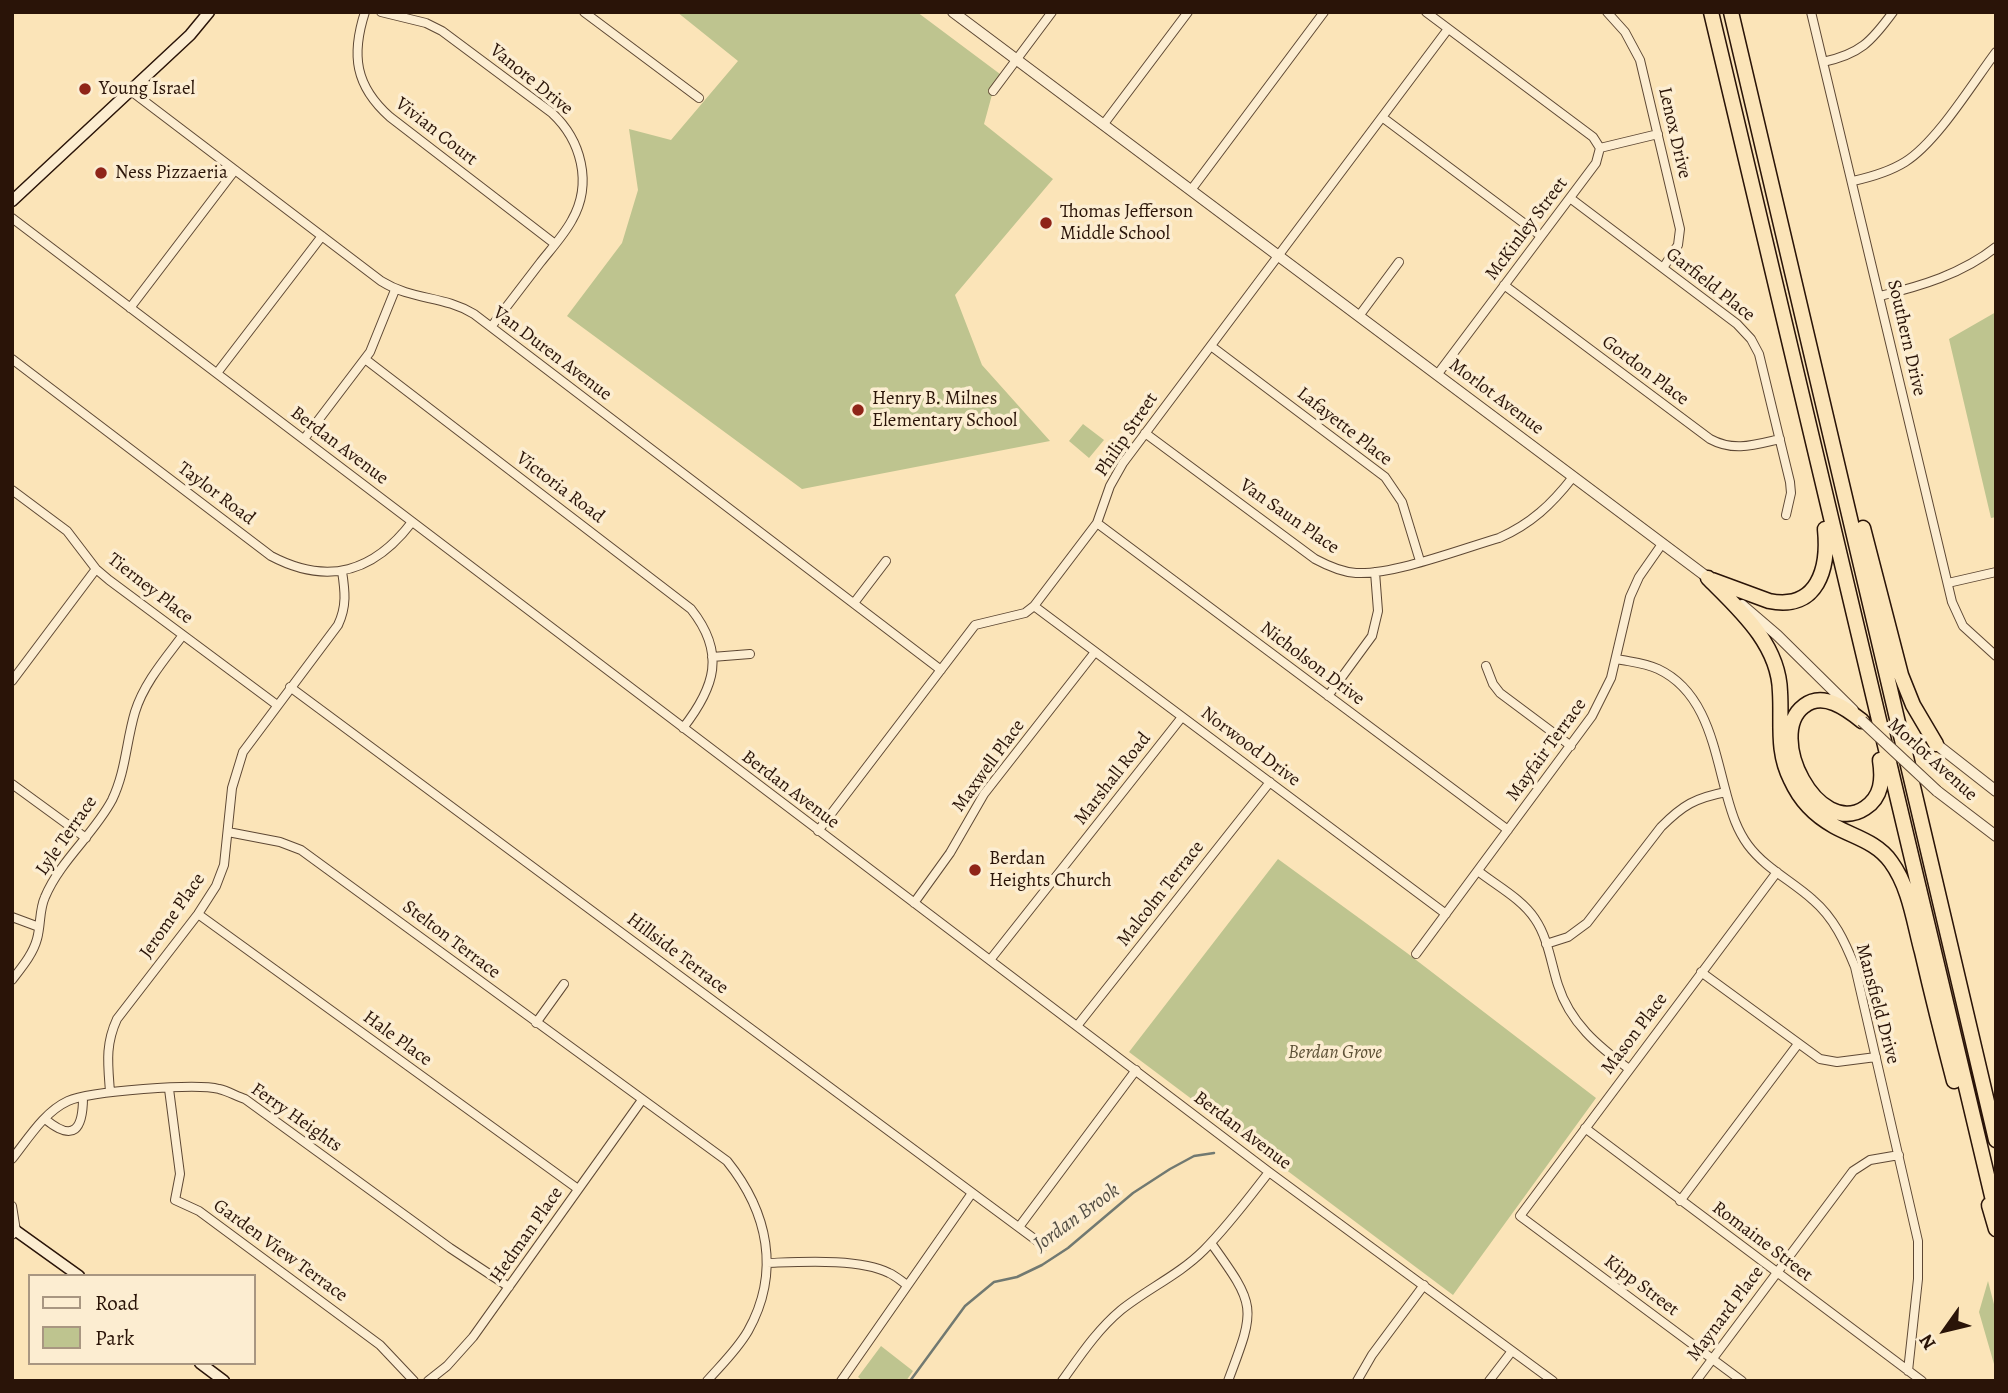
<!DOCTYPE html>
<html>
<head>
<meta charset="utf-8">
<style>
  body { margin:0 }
  #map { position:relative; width:2008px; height:1393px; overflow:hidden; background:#fbe4b8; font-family:Alegreya,serif }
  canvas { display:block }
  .frame { position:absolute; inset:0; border:14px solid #2a1408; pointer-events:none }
  .legend { position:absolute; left:28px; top:1274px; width:228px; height:91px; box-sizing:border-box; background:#fcedd1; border:2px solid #a89681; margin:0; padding:9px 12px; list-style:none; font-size:21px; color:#2a1408 }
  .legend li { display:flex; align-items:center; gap:14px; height:35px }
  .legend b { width:35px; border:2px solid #a89681 }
  .north { position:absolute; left:1910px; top:1295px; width:70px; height:70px; -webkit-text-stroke:5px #fcedd1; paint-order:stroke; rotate:236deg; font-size:19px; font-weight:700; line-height:28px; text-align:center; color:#2a1408 }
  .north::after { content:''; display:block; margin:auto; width:24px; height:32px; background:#2a1408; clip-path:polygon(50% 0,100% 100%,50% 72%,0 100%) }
</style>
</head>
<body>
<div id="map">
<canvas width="2008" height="1393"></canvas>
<div class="frame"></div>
<ul class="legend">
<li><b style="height:9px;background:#fcedd1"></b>Road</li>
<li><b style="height:19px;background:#bec48f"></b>Park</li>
</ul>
<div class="north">N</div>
</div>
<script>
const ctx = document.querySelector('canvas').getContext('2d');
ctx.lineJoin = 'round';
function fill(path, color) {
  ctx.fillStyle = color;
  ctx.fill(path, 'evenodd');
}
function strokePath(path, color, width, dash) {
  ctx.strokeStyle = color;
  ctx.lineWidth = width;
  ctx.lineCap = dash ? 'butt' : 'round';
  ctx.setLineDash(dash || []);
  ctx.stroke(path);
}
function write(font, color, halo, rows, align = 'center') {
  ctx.font = font + ' Alegreya,serif';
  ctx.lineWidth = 7;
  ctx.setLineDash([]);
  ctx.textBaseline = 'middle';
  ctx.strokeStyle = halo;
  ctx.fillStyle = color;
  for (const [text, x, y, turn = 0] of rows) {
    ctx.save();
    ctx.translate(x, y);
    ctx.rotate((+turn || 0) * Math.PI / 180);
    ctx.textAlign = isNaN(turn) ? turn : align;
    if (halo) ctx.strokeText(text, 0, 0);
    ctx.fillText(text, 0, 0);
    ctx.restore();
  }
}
fill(new Path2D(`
  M677,12H917L1004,77L993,91L984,124L1053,179L955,295L982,365L1050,441L802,489L567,316L622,243L638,190L629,129L671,140L738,61Z
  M1996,312V517L1991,518L1949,339Z
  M1083,424L1104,440L1089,458L1069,441Z
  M1278,859L1407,953L1596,1098L1453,1295L1129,1052Z
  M1988,1281L1996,1312V1371L1979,1312Z
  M881,1346L913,1371L906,1381H863L858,1377Z`), '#bec48f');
strokePath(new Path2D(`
  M910,1381L965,1306L994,1282L1017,1277L1042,1265L1068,1248L1133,1193L1170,1169L1194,1156L1214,1153`), '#717971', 2.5);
const minor = new Path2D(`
  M365,12C351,55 355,86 390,117L555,244
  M381,12L426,23L442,31L552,113C581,140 593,183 572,220C564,235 551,249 540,263C524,284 507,306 491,327
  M584,12L699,98
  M1426,12L1593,137L1600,148
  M1607,12L1625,32L1640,60L1680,229L1678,245L1663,268
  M1811,12L1952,602L1963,626L1996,656
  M1823,62C1860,54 1871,42 1893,12
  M131,91L381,281C413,301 443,295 474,314L941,670
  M993,91L1052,12
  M1382,117L1541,236
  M1103,125L1188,12
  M1600,148L1658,134
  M1853,181C1871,177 1889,172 1905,162C1937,142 1972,84 1996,52
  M1191,190L1324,12
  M1570,198L1737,324L1751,339L1759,354L1790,482L1791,493L1786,515
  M12,218L1269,1172L1553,1381
  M1504,285L1710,439C1734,452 1754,445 1780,439
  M1880,296C1921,286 1962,274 1996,247
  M130,308L235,170
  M1359,316L1399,262
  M1211,346L1385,477L1402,502L1420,561
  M12,359L271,556C328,586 374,572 412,522
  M365,359L691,609C726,653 715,687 683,728
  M217,373L322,236
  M1437,375L1596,163L1600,148
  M1145,433L1315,559C1328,566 1341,572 1356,573C1394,575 1461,549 1499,538C1531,524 1552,504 1573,477
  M304,439L370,352L395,290
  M12,490L67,531L96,569L109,580L277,705
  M1097,523L1508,830
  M1948,583L1996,572
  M854,603L886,561
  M1034,606L1446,914
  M712,657L750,654
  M1617,659C1631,662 1645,663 1658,669C1707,692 1714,750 1727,796C1732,814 1737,830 1748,845C1765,868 1792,881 1813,900C1834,918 1845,942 1855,967L1918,1241V1279L1908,1371
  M1486,666L1493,684L1500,693L1571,746
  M12,681L96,569
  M290,687L1044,1246
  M1328,696L1372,636L1378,611L1375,572
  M12,784L86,838
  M818,831L975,625L1025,613L1034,606L1097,523L1110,486L1123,463L1448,29
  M228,832L280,842L301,850L727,1161C768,1212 781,1272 748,1331C737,1350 721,1365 707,1381
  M1478,871C1497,886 1522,899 1535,919C1548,938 1551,963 1558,985C1570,1023 1598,1046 1629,1069
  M914,903L950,853L984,794L1095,652
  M198,914L578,1189
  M12,917L39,927
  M1546,944L1568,937L1587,923L1661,827C1683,805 1695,798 1726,792
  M1416,954L1592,716L1611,678L1630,597L1639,577L1662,544
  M990,960L1182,717
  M1701,972L1820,1059L1837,1062L1876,1057
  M12,980C22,967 33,954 37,939C41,925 39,910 45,897C60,861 94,834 112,800C126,771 126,742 135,712C144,683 165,659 183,635
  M536,1023L564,984
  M1077,1026L1270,782
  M169,1089L180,1174L175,1200L199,1211L380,1345L414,1381
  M110,1092C108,1064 105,1045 117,1019L198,914L216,886L224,865L232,788L243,752L338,625C347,606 345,591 342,571
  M45,1119C74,1143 83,1129 83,1097
  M1585,1128L1922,1381
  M12,1159C28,1139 44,1112 68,1101C90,1091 197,1083 219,1089C228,1091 236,1096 245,1099L450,1248L509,1287
  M1680,1201L1798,1044
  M12,1206L16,1231L12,1235
  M1019,1227L1136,1070
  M1211,1243C1257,1307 1256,1307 1228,1381
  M767,1263C800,1262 859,1258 889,1273C896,1276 901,1281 907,1285
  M428,1381L447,1366L473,1337L642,1100
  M841,1381L972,1193
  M1062,1381C1080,1356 1097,1330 1121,1310C1147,1289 1179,1275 1204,1250C1228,1226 1248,1199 1269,1172
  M1357,1381L1372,1355L1424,1285
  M1489,1381L1512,1351
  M1696,1381L1853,1171L1870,1160L1899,1155
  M1742,1381L1520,1216L1777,872`);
const tertiary = new Path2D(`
  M953,12L1711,580
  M1742,605L1777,635L1853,710
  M1936,744L1996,791
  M1937,791L1996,836`);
const secondary = new Path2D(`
  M12,201L190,35L209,12
  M12,1228L79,1276
  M200,1363L224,1381`);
const trunk = new Path2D(`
  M1711,12L1996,1213
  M1731,12L1996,1140
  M1863,528L1901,675L1913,705L1936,744
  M1708,578C1739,609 1779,644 1780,692C1782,723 1776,751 1791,780C1800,800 1814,815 1834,826C1854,837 1877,842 1891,862C1910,888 1914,923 1922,952C1932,995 1943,1039 1954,1081
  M1712,580L1769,601C1818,611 1829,568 1825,529
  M1862,721C1847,709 1823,691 1804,706C1765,735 1818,839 1865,808C1882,797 1883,779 1880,760
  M1989,1205L1996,1229`);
strokePath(minor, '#5e4834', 10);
strokePath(tertiary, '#5e4834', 12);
strokePath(secondary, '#2a1408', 13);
strokePath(trunk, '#2a1408', 17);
strokePath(minor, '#fcedd1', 8);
strokePath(tertiary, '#fcedd1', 10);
strokePath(secondary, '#fcedd1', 10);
strokePath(trunk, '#fbe4b8', 14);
const tertiaryBridge = new Path2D(`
  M1862,721L1937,791`);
strokePath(tertiaryBridge, '#5e4834', 12, []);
strokePath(tertiaryBridge, '#fcedd1', 10);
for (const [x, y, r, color] of [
  [85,89,7,"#8f2418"],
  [101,173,7,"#8f2418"],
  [1046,223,7,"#8f2418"],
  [858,410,7,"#8f2418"],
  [975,870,7,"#8f2418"]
]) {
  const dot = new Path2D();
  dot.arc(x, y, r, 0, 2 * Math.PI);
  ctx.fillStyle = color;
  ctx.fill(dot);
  strokePath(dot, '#fcedd1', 2.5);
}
write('19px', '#2a1408', '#fcedd1', [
  ["Vanore Drive",531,80,39],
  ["Vivian Court",436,132,38],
  ["Lenox Drive",1674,133,77],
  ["McKinley Street",1527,229,-53],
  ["Garfield Place",1710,285,38],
  ["Southern Drive",1906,338,77],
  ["Van Duren Avenue",552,354,37],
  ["Gordon Place",1645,371,37],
  ["Morlot Avenue",1496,397,37],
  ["Lafayette Place",1344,427,38],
  ["Philip Street",1127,435,-56],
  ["Berdan Avenue",339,446,37],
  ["Victoria Road",560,488,37],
  ["Taylor Road",216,494,37],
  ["Van Saun Place",1289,517,35],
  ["Tierney Place",150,589,38],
  ["Nicholson Drive",1312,664,37],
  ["Norwood Drive",1250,747,37],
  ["Mayfair Terrace",1547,750,-54],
  ["Morlot Avenue",1932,760,42],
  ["Maxwell Place",989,766,-54],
  ["Marshall Road",1113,779,-52],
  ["Berdan Avenue",790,790,37],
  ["Lyle Terrace",67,836,-55],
  ["Malcolm Terrace",1161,894,-52],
  ["Jerome Place",173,916,-55],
  ["Stelton Terrace",451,940,37],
  ["Hillside Terrace",677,954,37],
  ["Mansfield Drive",1877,1004,75],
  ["Mason Place",1635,1034,-53],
  ["Hale Place",397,1039,36],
  ["Ferry Heights",296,1118,35],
  ["Berdan Avenue",1242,1131,37],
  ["Hedman Place",527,1235,-55],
  ["Romaine Street",1762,1242,37],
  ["Garden View Terrace",280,1251,36],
  ["Kipp Street",1641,1286,37],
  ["Maynard Place",1726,1314,-53]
]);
write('19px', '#2a1408', '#fcedd1', [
  ["Young Israel",99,89],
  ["Ness Pizzaeria",115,173],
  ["Thomas Jefferson",1060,212],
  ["Middle School",1060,234],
  ["Henry B. Milnes",872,399],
  ["Elementary School",872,421],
  ["Berdan",989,859],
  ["Heights Church",989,881]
], 'left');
write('italic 19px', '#5e5237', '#fcedd1', [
  ["Berdan Grove",1335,1053]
]);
write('italic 21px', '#544f45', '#fcedd1', [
  ["Jordan Brook",1077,1218,-36]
]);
</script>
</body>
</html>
